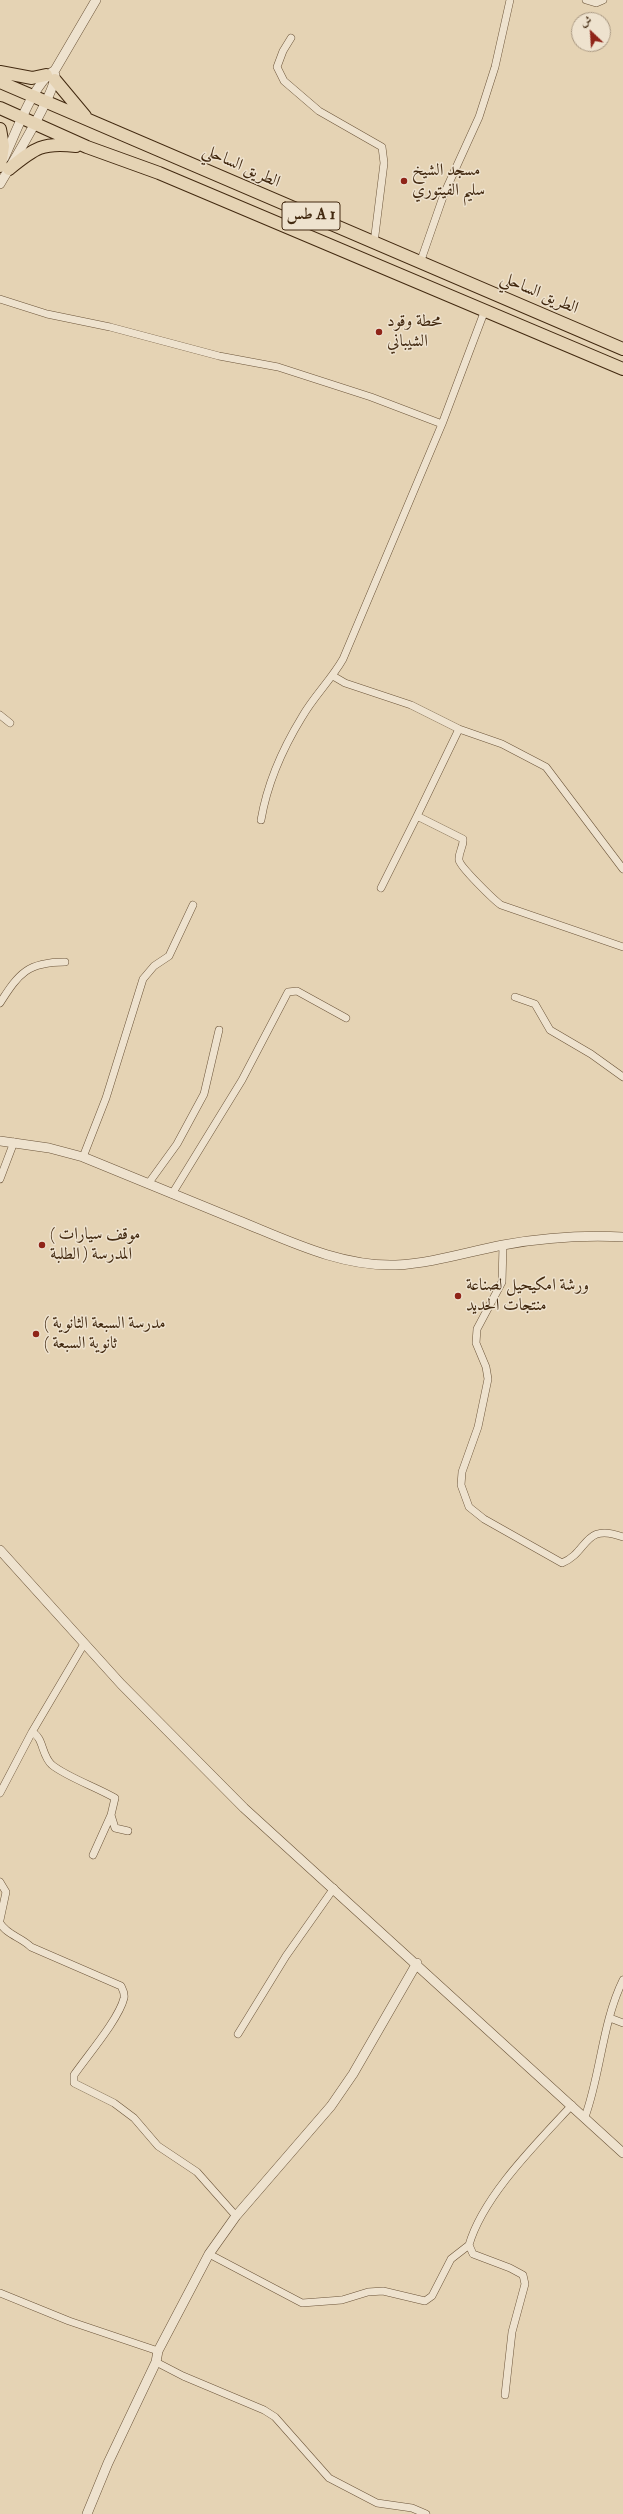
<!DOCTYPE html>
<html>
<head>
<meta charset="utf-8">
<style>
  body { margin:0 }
  #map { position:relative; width:623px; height:2514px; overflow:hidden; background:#e5d3b4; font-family:"IM FELL Double Pica",Amiri,serif }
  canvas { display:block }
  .north { position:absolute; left:571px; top:12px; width:40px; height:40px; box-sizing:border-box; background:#eee2ce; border:1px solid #a99882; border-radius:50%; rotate:335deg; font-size:11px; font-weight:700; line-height:16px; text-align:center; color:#422910 }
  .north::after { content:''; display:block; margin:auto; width:14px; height:18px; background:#8f2418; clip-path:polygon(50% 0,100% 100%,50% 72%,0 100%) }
</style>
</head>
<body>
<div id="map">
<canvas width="623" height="2514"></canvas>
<div class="north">ش</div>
</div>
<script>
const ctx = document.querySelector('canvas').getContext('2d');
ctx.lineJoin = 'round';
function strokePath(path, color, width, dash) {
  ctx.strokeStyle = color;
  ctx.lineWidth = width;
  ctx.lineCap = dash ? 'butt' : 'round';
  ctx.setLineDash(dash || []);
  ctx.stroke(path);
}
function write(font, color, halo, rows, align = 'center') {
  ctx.font = font + ' "IM FELL Double Pica",Amiri,serif';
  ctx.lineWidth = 3;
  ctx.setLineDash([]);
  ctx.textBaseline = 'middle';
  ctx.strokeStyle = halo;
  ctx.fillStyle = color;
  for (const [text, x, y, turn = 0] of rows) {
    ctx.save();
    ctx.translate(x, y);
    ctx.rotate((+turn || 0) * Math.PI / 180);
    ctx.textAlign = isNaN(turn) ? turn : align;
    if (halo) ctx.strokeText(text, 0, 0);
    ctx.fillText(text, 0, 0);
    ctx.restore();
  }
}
const minor = new Path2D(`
  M586,0L596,3L603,0
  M291,38L283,51L277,67L284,81L319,111L382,147L384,163L374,243
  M420,263L444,194L479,117L495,67L510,0
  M0,299L47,314L110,327L219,356L278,367L371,397L442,424
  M333,676L345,683L411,705L459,729L502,744L546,767L623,869
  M0,715L10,723
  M459,729L417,816L463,839C464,846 458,853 459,860C460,867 494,900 501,905L623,947
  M261,820C267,785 283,748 302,717C314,696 331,680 343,659L442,424L485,310
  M381,888L417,816
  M515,997L535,1004L550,1030L591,1054L623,1077
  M0,1003C19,973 28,962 65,962
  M83,1157L106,1098L143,979L154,966L169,956L193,905
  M0,1179L14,1142
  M148,1184L177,1144L204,1094L219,1030
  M172,1194L242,1080L288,992L297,991L346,1018
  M503,1245L502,1282L477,1329L476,1343L486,1367L488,1379L478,1427L462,1472L461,1485L469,1507L484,1519L562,1563C589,1552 583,1522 623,1537
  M32,1732C44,1738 41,1755 52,1765C67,1777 96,1787 115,1798L111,1815L115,1828L128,1831
  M0,1793L32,1732L84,1644
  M93,1855L111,1815
  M0,1882L6,1892L0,1920
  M0,1923C7,1935 21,1937 31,1947L121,1986C123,1990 125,1993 124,1998C119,2019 87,2056 74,2075V2083L114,2103L134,2118L158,2146L197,2172L236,2216
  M610,2018L623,2023
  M238,2034L286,1956L334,1888
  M585,2117C601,2073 602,2023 623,1980
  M209,2254L302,2303L342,2300L368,2292L383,2291L425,2301L432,2296L451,2259L469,2245
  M0,2293L69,2321L158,2351
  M156,2362L183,2376L264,2410L275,2417L329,2478L377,2503L412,2508L426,2514
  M505,2395L512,2332L525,2284L523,2275L510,2268L473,2254L469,2245C483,2196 537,2143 572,2105`);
const tertiary = new Path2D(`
  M4,158C16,133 33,83 55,70L96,0
  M0,184C11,165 56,92 55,75
  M0,1141L49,1148L83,1157C134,1178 185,1199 237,1220C287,1240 340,1267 396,1265C433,1263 467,1252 503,1245C542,1238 583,1235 623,1237
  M0,1550L121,1684L244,1808L623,2153
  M87,2514L108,2463L156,2362L158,2351L209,2254L236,2216L331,2106L353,2074L417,1963`);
const trunk = new Path2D(`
  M0,72L32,78L46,75
  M55,80L85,116
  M0,82L623,349
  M0,108L87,147L159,173L623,369
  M0,129L3,146L0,166
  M9,169C35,148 42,142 76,146`);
strokePath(minor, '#6b5439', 8);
strokePath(tertiary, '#6b5439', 10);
strokePath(trunk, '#422910', 14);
strokePath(minor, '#eee2ce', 7);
strokePath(tertiary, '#eee2ce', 9);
strokePath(trunk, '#e5d3b4', 12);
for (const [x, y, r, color] of [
  [404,181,4,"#8f2418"],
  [379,332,4,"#8f2418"],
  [42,1245,4,"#8f2418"],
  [458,1296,4,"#8f2418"],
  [36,1334,4,"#8f2418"]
]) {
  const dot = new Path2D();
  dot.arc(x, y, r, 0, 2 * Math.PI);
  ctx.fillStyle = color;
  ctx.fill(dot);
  strokePath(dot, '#eee2ce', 1.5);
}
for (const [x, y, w] of [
  [311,216,58]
]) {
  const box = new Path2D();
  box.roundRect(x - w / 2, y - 14, w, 28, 3);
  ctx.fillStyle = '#eee2ce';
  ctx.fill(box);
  strokePath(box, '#422910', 1);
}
write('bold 16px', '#422910', null, [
  ["طس A 1",311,216]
]);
write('17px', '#422910', '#eee2ce', [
  ["الطريق الساحلي",241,167,24],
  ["الطريق الساحلي",539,294,23]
]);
write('17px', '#422910', '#eee2ce', [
  ["مسجد الشيخ",412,171],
  ["سليم الفيتوري",412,191],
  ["محطة وقود",387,322],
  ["الشيباني",387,342],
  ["( موقف سيارات",50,1235],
  ["المدرسة ( الطلبة",50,1255],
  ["ورشة امكيحيل لصناعة",466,1286],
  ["منتجات الحديد",466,1306],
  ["( مدرسة السبعة الثانوية",44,1324],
  ["( ثانوية السبعة",44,1344]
], 'left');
</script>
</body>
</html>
